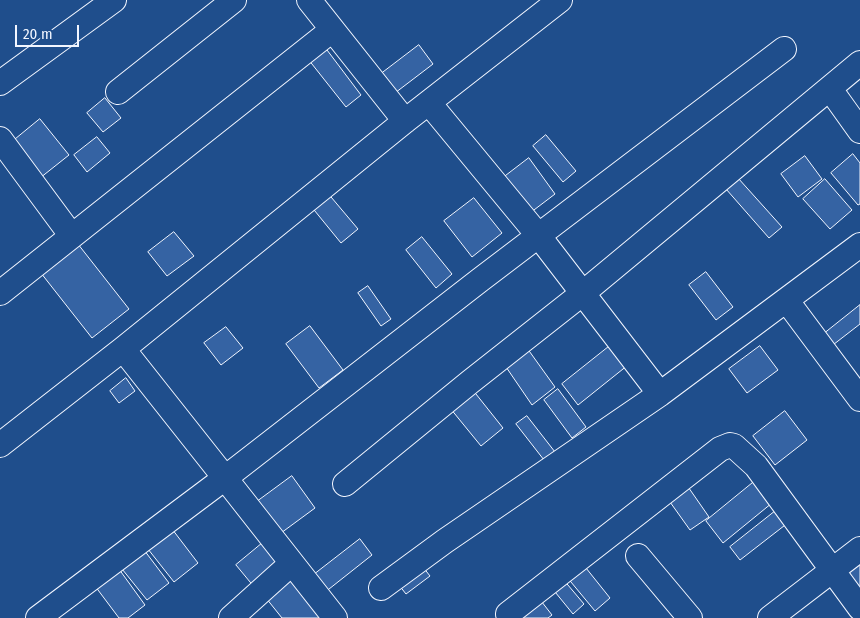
<!DOCTYPE html>
<html>
<head>
<meta charset="utf-8">
<style>
  body { margin:0 }
  #map { position:relative; width:860px; height:618px; overflow:hidden; background:#1f4e8c; font-family:"Fira Sans Condensed",sans-serif }
  canvas { display:block }
  .scale { position:absolute; left:15px; top:25px; width:64px; height:22px; box-sizing:border-box; border:2px solid #f2f6ff; border-top:0; padding-left:6px; font-size:15px; line-height:18px; white-space:nowrap; color:#f2f6ff; -webkit-text-stroke:4px #1f4e8c; paint-order:stroke }
</style>
</head>
<body>
<div id="map">
<canvas width="860" height="618"></canvas>
<div class="scale">20 m</div>
</div>
<script>
const ctx = document.querySelector('canvas').getContext('2d');
ctx.lineJoin = 'round';
function fill(path, color) {
  ctx.fillStyle = color;
  ctx.fill(path, 'evenodd');
}
function strokePath(path, color, width, dash) {
  ctx.strokeStyle = color;
  ctx.lineWidth = width;
  ctx.lineCap = dash ? 'butt' : 'round';
  ctx.setLineDash(dash || []);
  ctx.stroke(path);
}
const building = new Path2D(`
  M419,45L433,64L391,96L377,77Z
  M324,46L361,95L346,107L308,59Z
  M105,98L121,118L103,132L87,113Z
  M40,119L69,155L40,178L12,142Z
  M546,135L576,171L563,182L533,146Z
  M97,137L110,153L87,172L74,155Z
  M853,154L860,163V204L858,205L831,173Z
  M805,156L822,179L798,197L781,174Z
  M529,158L555,194L526,216L499,181Z
  M738,178L782,227L769,238L726,189Z
  M825,179L852,210L830,229L803,199Z
  M326,191L358,229L341,243L310,205Z
  M474,198L502,233L472,257L444,221Z
  M174,232L194,256L167,276L148,252Z
  M422,237L452,274L436,288L406,250Z
  M74,239L129,309L92,338L37,268Z
  M706,272L733,307L716,320L689,285Z
  M368,286L391,319L381,326L358,293Z
  M860,305V324L829,348L820,337Z
  M310,326L343,370L319,388L286,344Z
  M226,327L243,348L221,365L204,343Z
  M611,345L628,365L578,405L562,384Z
  M760,346L778,370L747,393L729,369Z
  M527,348L555,387L532,405L504,364Z
  M126,378L135,391L119,403L110,391Z
  M472,389L503,428L481,446L450,408Z
  M558,389L586,427L572,438L544,400Z
  M785,411L807,440L775,465L753,436Z
  M527,416L555,452L544,460L516,424Z
  M292,476L315,508L281,533L258,501Z
  M684,481L709,517L690,530L665,495Z
  M755,481L772,503L723,543L706,521Z
  M778,509L789,522L740,560L730,547Z
  M169,525L198,563L174,582L144,544Z
  M360,539L372,555L324,593L311,577Z
  M265,541L284,564L255,588L236,565Z
  M141,546L169,583L147,600L118,564Z
  M860,557V595L839,573Z
  M419,562L430,576L406,594L395,580Z
  M582,563L610,598L595,611L566,576Z
  M116,565L145,605L128,618H119L92,582Z
  M289,572L325,618H282L262,593Z
  M562,578L584,604L573,614L551,587Z
  M538,597L552,615L548,618H520Z`);
fill(building, '#3563a3');
strokePath(building, '#f2f6ff', 1);
const minor = new Path2D(`
  M309,0L405,121
  M0,83L114,0
  M830,89L860,131
  M118,92L234,0
  M429,103L538,235L660,394
  M0,139L71,235
  M0,293L332,30
  M787,301L860,399
  M123,349L225,478L480,280L784,49
  M0,445L123,349L405,121L560,0
  M345,484L470,382L583,293L860,63
  M638,556L690,618
  M381,588L445,541L660,394L860,245
  M508,614L720,449L730,445L734,446L756,466L860,608
  M38,618L225,478L335,618
  M231,618L291,564
  M770,618L860,549`);
strokePath(minor, '#f2f6ff', 26);
strokePath(minor, '#1f4e8c', 24);
</script>
</body>
</html>
